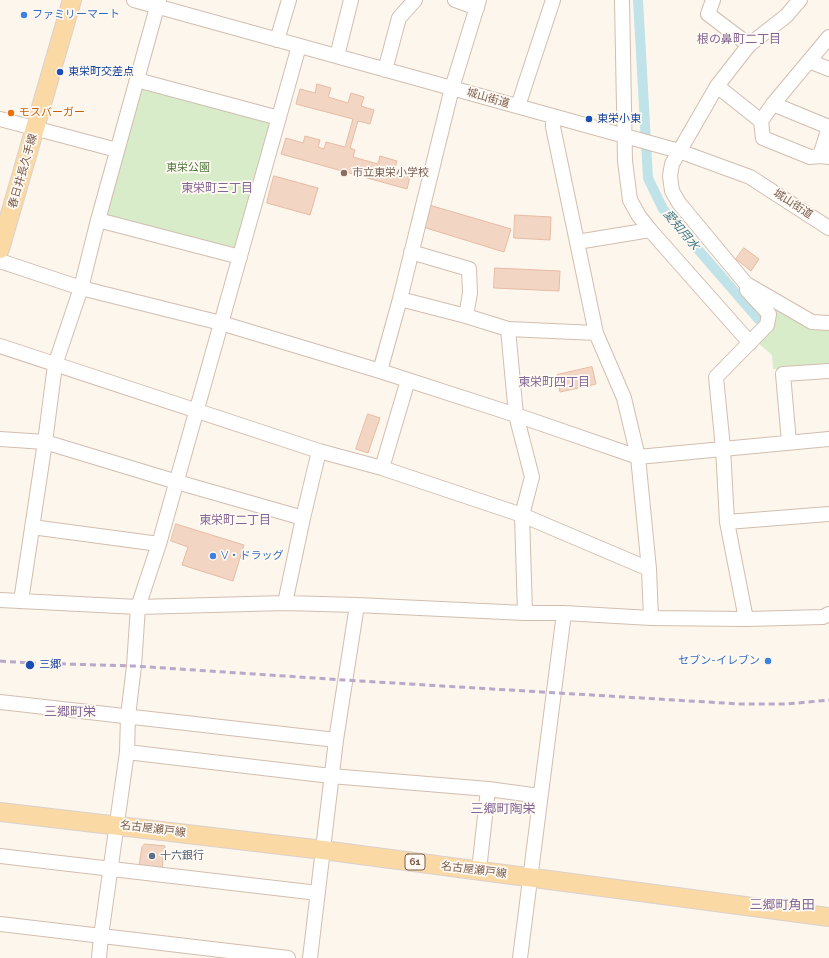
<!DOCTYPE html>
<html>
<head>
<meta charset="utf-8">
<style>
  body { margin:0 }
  canvas { display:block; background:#fdf6ec }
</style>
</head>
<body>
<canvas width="829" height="958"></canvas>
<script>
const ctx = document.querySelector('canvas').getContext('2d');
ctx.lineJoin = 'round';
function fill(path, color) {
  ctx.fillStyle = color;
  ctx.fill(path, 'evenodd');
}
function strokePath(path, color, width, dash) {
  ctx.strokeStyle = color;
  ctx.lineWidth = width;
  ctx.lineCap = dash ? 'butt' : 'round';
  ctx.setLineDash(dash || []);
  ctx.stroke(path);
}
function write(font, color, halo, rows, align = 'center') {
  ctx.font = font + ' Raleway,"Noto Sans JP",sans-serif';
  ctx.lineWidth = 3.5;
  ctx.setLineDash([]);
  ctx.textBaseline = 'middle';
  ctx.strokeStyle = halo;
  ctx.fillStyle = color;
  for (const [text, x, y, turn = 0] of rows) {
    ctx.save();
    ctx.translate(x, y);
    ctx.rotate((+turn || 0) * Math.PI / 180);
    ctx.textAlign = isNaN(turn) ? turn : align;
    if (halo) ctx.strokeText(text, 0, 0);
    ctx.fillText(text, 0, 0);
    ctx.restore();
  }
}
fill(new Path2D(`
  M142,86L272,122L237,251L105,216Z
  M778,307L829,326V367L773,369L772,355L759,344L773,328Z`), '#d8ecc9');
strokePath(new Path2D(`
  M638,0L648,178L663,209L760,321`), '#bfe3e8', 10);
const building = new Path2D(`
  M317,84L331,88L328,97L348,103L351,93L364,97L361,106L374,110L370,124L358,121L350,148L355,150L353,157L378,164L380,156L397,161L395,168L411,173L407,189L281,154L286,138L303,143L305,136L320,140L318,147L324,149L326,142L345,147L353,119L296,104L300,89L315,93Z
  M274,176L318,188L310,215L267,203Z
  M429,205L511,229L504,252L423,227Z
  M515,215L551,217L550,240L514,238Z
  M744,248L759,259L751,271L736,259Z
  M495,268L560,271L559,291L494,288Z
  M592,367L596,384L560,392L557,375Z
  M368,414L380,418L368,453L356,449Z
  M176,524L244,545L233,581L182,565L188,547L171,541Z
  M145,844L165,846L162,868L139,866L142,847Z`);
fill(building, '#f3d5c3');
strokePath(building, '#e6bba3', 1);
const minor = new Path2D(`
  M134,0L679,151L750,177L829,228
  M455,0L477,8
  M622,0L625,161L630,200L639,216L650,230L750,343
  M713,0L708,14L749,45
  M829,37L773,104L761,121L763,138L810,157L820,156L829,157
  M277,40L289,0
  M337,56L351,0
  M809,61L829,69
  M385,70L399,18L415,0
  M137,80L279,118
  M717,86L761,121
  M773,104L829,127L820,156
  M518,106L553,0
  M553,116V127L596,333L624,398L638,457L649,569L651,618
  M0,119L117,150
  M98,220L240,257
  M577,242L650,230
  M411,252L469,269L470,293L466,316
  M0,261L81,288L221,323L380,371L516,415L638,457L829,439
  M748,285L812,322L829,323
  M400,299L466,316L508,329L596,333
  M508,329L516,415L532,477L522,515L525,613
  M0,346L319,451L382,468L522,515L649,569
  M380,371L400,299L452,88L479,0
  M0,439L45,442L177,482L303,518
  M789,442L783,374L829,371
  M382,468L408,380
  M727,522L829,514
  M32,527L159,544
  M0,600L138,607L285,603L357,605L525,613H564L651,618L746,619L823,617L829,614
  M21,601L45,442L55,365L81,288L98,220L159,0
  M285,603L303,518L319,451
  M746,619L727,522L723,448L716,377L767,325L769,314L747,290V285L679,203L672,191L670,176L672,164L717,86L749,45L786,16L800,0
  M0,702L336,740
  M127,752L331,776L488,789L540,796
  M0,856L318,893
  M479,870L488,789
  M0,924L288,958
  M99,958L101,936L127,752L128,716L134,666L138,607L159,544L299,46
  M310,958L336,740L357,605
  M520,958L564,613`);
const major = new Path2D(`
  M0,249L72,0
  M0,812L323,850L829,917`);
strokePath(minor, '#d1beb0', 16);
strokePath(major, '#dad1cd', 20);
strokePath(minor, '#fff', 14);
strokePath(major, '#fbd9a5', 18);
strokePath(new Path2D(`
  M0,661L30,663L134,666L344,680L740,704H787L829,700`), '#b9a8c9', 3, [6, 4]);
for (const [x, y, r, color] of [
  [24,15,4,"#3f7fe0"],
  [60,72,4,"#1a4fb4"],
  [11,113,4,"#e8710a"],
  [589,119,4,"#1a4fb4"],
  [344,173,4,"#8d6e63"],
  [213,556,4,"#3f7fe0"],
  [768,661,4,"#3f7fe0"],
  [30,665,5,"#1a4fb4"],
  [152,856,4,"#5c6f8a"]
]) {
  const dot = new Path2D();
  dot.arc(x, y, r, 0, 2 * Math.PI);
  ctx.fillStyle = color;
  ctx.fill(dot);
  strokePath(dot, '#fffaf3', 1.5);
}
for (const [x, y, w] of [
  [415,862,20]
]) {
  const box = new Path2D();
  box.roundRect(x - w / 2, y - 8, w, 16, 3);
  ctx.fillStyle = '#fffaf3';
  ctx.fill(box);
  strokePath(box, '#7a5c4d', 1);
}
write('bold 10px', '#7a5c4d', null, [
  ["61",415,862]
]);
write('11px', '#366cbe', '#fffaf3', [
  ["ファミリーマート",32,15],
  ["V・ドラッグ",221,556],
  ["セブン-イレブン",760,661,"right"]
], 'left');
write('11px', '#164399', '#fffaf3', [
  ["東栄町交差点",68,72],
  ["東栄小東",597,119],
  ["三郷",39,665]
], 'left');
write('11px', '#7a5c4d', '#fffaf3', [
  ["城山街道",488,98,16],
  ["春日井長久手線",23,171,-74],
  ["城山街道",793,204,33],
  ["名古屋瀬戸線",153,829,7],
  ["名古屋瀬戸線",474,870,7]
]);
write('11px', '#c56008', '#fffaf3', [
  ["モスバーガー",19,113]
], 'left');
write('11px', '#537a41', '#fffaf3', [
  ["東栄公園",188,168]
]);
write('11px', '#785e54', '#fffaf3', [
  ["市立東栄小学校",352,173]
], 'left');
write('11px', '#4e5e75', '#fffaf3', [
  ["十六銀行",160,856]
], 'left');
write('12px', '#846695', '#fffaf3', [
  ["根の鼻町二丁目",739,39],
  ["東栄町三丁目",217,188],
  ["東栄町四丁目",554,382],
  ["東栄町二丁目",235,520]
]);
write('italic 12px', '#437c86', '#fffaf3', [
  ["愛知用水",681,230,50]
]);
write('13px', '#846695', '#fffaf3', [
  ["三郷町栄",70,712],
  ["三郷町陶栄",503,809],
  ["三郷町角田",782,905]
]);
</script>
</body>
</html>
